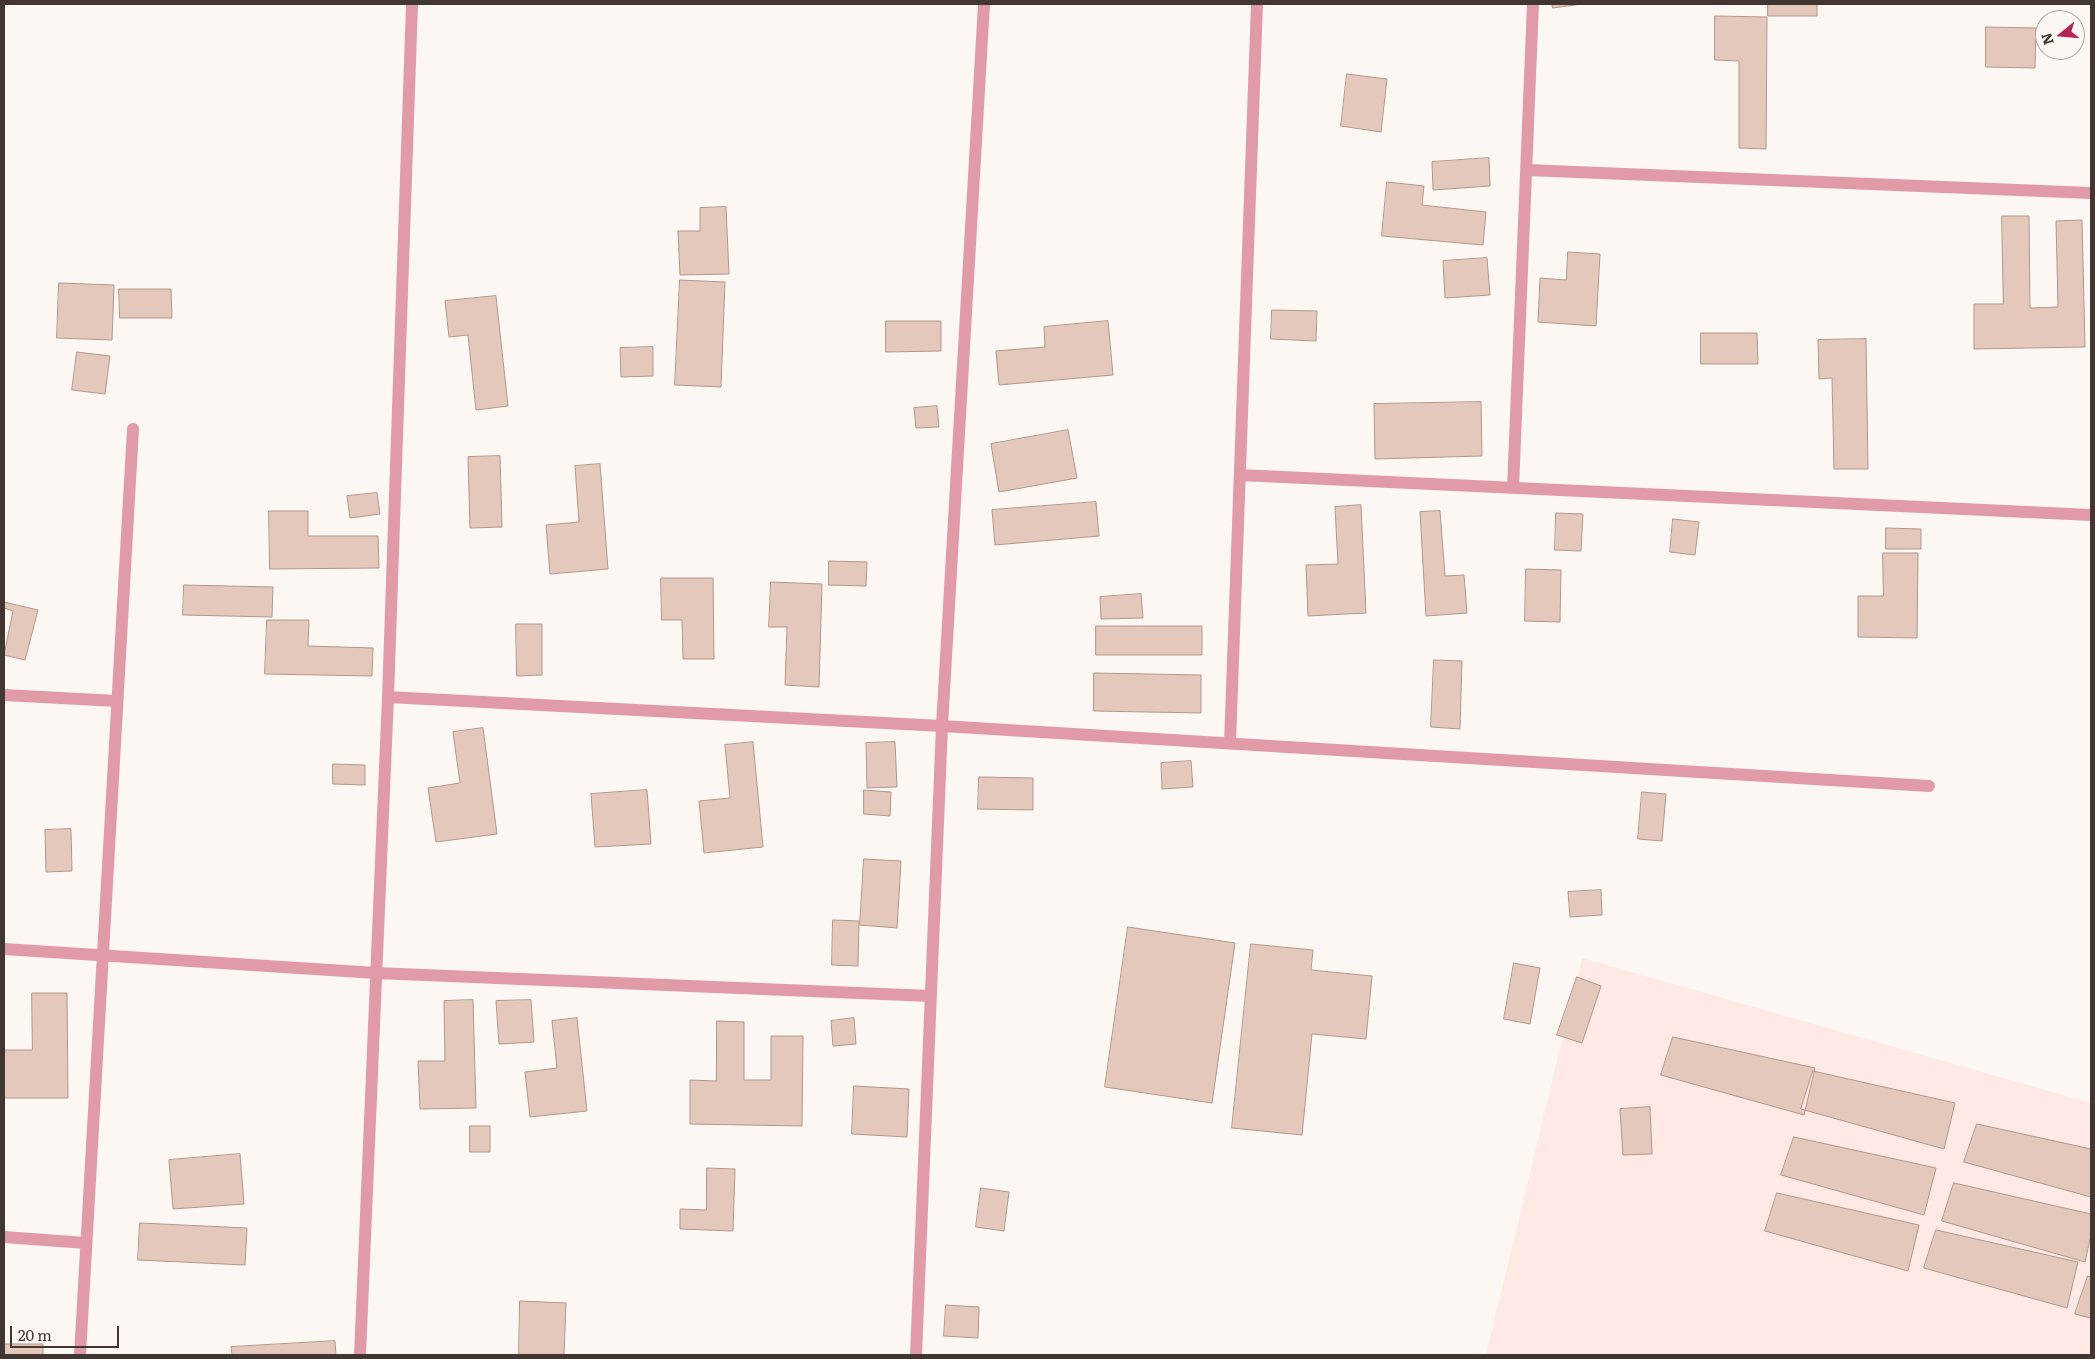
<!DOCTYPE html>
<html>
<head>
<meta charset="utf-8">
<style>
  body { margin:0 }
  #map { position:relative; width:2095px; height:1359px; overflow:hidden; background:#fdf7f4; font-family:Literata,serif }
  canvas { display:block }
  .frame { position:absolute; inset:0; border:5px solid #413631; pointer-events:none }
  .north { position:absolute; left:2035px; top:10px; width:50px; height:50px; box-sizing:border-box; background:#fdf7f4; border:1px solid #b2aaa6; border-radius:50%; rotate:253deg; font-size:14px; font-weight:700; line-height:20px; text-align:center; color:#413631 }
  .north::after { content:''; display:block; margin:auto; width:18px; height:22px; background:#b42556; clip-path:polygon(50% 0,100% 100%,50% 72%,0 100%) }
  .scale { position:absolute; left:10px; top:1326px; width:109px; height:22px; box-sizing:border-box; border:2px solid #413631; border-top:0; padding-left:6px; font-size:15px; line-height:18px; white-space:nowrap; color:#413631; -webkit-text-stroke:4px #fdf7f4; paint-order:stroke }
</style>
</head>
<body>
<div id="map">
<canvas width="2095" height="1359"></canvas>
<div class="frame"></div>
<div class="north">N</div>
<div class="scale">20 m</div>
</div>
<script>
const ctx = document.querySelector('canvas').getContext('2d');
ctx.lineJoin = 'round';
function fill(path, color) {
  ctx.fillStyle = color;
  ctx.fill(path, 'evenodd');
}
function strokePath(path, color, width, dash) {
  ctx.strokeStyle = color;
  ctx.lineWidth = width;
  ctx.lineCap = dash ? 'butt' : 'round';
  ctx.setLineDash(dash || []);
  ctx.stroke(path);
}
fill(new Path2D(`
  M1582,958L2091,1103V1355H1486Z`), '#fee9e4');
const building = new Path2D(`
  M1552,4H1582L1553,8Z
  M1768,4H1817V16H1768Z
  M1715,16L1767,17L1766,149L1739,148V61L1715,60Z
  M1986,27L2036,28L2035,68L1986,67Z
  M1347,74L1387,79L1381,132L1341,126Z
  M1489,158L1490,186L1433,190L1432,162Z
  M1387,182L1424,186L1422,205L1486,212L1483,245L1382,236Z
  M726,207L729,274L680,275L678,231H700V208Z
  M2002,216H2029L2030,308L2058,307L2056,221L2082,220L2085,347L1974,349V304H2003Z
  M1568,252L1600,254L1596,326L1538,322L1540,278L1566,280Z
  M1487,258L1490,295L1445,298L1443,261Z
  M680,280L725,282L721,387L675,385Z
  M59,283L114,285L112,340L57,338Z
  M119,289H171L172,318H120Z
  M496,296L508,406L476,410L468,335L449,337L445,301Z
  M1272,310L1317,311L1316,341L1271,339Z
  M886,321H941V351L886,352Z
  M1108,321L1113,375L999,385L996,351L1045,347L1044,327Z
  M1701,333H1757L1758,364H1701Z
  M1866,339L1868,469H1834L1832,378L1819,379L1818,340Z
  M653,347V376L621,377L620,348Z
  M77,352L110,356L105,394L72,390Z
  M1481,402L1482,456L1375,459L1374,404Z
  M937,406L939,427L916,428L914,408Z
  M1068,430L1077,478L999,492L991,444Z
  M500,456L502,527L470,528L468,457Z
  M600,464L608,569L550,574L546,525L579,522L575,466Z
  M377,493L380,514L350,518L347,496Z
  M1096,502L1099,536L995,545L992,510Z
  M1361,505L1366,613L1308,616L1306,565L1338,564L1335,507Z
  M269,511H308V536H378L379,568L270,569Z
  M1440,511L1445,576L1464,575L1467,613L1426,616L1420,512Z
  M1556,513L1583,514L1581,551L1555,550Z
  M1673,519L1699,522L1695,555L1670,552Z
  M1886,528L1921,529V549H1886Z
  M1883,553H1918L1917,638L1858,637V596H1883Z
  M829,561L867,562L866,586L829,585Z
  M1526,569L1561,570L1560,622L1525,621Z
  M661,578H713L714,659H683L682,620H662Z
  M771,582L822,584L819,687L785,685L787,627H769Z
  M184,585L273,587L272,617L183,615Z
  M1141,594L1143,618L1101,619L1100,597Z
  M4,602L38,610L25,660L4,655L13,611L4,608Z
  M267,620H309L308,646L373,648L372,676L265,674Z
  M516,624H542V675L517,676Z
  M1096,626H1202V655H1096Z
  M1434,660L1462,661L1460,729L1431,727Z
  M1094,673L1201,675V713L1094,711Z
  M483,728L497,834L436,842L428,788L460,783L453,732Z
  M753,742L763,847L704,853L699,801L730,798L725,745Z
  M895,742L897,787L867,788L866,743Z
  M1191,761L1193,787L1162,789L1161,763Z
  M333,764L365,765V785L333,784Z
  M979,777L1033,778V810L978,809Z
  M647,790L651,844L595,847L591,794Z
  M864,790L891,792L890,816L864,814Z
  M1642,792L1666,794L1662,841L1638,839Z
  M71,829L72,871L46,872L45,830Z
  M864,859L901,861L897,928L860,925Z
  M1601,890L1602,915L1570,917L1568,892Z
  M833,920L859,921L858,966L832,965Z
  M1128,927L1235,943L1212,1103L1105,1087Z
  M1251,944L1313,950L1311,970L1372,976L1366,1039L1312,1034L1302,1135L1232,1128Z
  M1514,963L1540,968L1530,1024L1504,1019Z
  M1577,977L1601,986L1582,1043L1557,1035Z
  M32,993H67L68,1098H4V1050H32Z
  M473,1000L476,1108L420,1109L418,1061H445L444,1001Z
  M531,1000L534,1042L499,1044L496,1001Z
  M577,1018L587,1111L530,1117L525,1072L557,1068L552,1021Z
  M854,1018L856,1044L833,1046L831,1021Z
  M717,1021L744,1022V1080H771V1036H803L802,1126L690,1124V1080L716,1081Z
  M1673,1037L1815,1068L1804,1115L1661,1075Z
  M1813,1071L1955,1103L1944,1149L1801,1109Z
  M854,1086L909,1089L907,1137L852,1134Z
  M1650,1107L1652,1154L1623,1155L1620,1109Z
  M1977,1124L2091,1149V1197L1964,1162Z
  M470,1126H490V1152H470Z
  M1794,1137L1936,1168L1924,1215L1781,1175Z
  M240,1154L244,1204L173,1209L169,1160Z
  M707,1168L735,1169L733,1231L680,1229V1209L706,1210Z
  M1954,1183L2091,1214V1235L2085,1262L1942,1221Z
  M981,1188L1009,1192L1004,1231L976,1227Z
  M1777,1193L1919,1225L1908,1271L1765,1231Z
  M140,1223L247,1228L245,1265L138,1260Z
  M1936,1230L2078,1262L2067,1308L1924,1268Z
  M2088,1276L2091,1277V1318L2075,1314Z
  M520,1301L566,1303L564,1355H519Z
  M946,1305L979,1307L978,1338L944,1336Z
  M335,1341L336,1355H232L231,1347Z
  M4,1344H43V1355H4Z`);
fill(building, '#e3c8bb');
strokePath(building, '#b2978b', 1);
strokePath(new Path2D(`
  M1527,170L2091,193
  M1240,475L2091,515
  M1513,488L1533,4
  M4,695L117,701
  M388,697L942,726L1929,786
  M1230,743L1257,4
  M4,949L376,973L931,996
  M4,1237L86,1243
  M80,1355L133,429
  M360,1355L388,697L412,4
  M916,1355L942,726L984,4`), '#e19ba8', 12);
</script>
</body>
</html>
